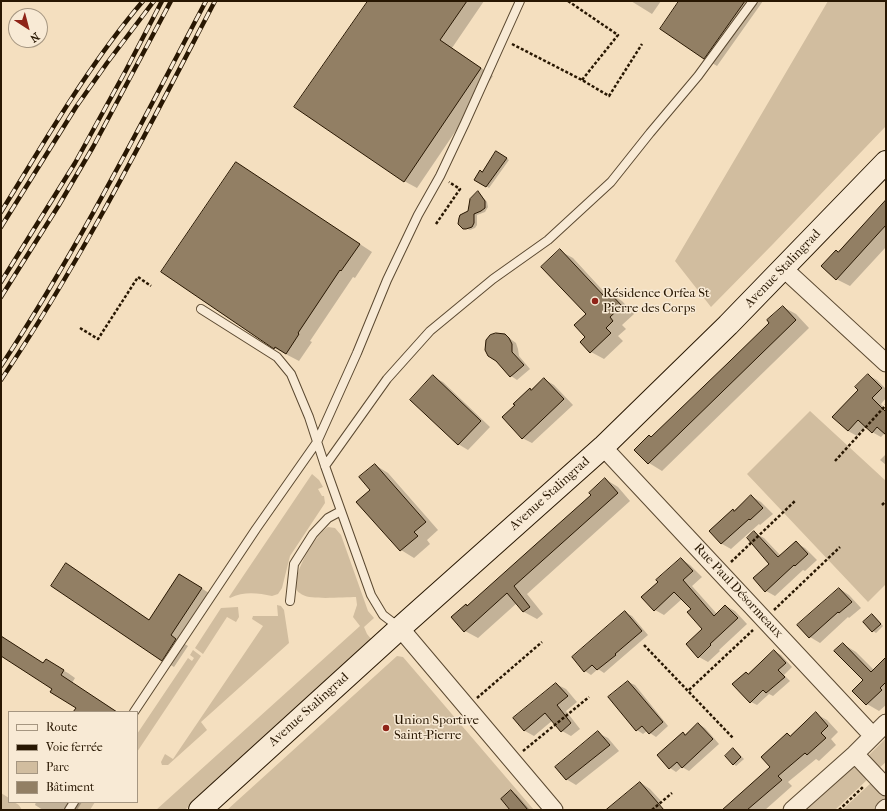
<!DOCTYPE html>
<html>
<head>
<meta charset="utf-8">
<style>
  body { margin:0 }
  #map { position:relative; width:887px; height:811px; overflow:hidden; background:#f4dfbf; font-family:"IM FELL French Canon",serif }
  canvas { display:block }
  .frame { position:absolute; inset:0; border:2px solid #281702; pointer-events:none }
  .legend { position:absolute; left:8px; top:711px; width:130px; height:92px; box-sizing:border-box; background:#f8ead5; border:1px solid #a59681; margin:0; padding:5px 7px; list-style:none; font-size:12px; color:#281702 }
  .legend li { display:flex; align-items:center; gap:8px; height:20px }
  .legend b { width:20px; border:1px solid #a59681 }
  .north { position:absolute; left:8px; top:8px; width:40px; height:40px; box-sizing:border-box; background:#f8ead5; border:1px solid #a59681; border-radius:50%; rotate:144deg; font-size:11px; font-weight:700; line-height:16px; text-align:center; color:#281702 }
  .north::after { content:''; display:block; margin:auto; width:14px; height:18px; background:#8f2418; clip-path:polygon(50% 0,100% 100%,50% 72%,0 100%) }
</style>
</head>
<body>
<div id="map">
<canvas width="887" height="811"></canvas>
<div class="frame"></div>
<ul class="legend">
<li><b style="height:5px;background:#f8ead5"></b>Route</li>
<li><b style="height:5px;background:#281702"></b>Voie ferrée</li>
<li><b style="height:11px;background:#d1bd9f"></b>Parc</li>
<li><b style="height:11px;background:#927f64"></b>Bâtiment</li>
</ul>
<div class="north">N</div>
</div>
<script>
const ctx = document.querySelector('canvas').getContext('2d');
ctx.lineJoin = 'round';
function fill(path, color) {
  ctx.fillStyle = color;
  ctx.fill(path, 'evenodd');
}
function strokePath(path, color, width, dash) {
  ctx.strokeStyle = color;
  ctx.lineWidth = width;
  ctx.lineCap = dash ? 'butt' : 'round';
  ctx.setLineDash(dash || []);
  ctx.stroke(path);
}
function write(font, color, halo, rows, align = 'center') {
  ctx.font = font + ' "IM FELL French Canon",serif';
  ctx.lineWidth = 3;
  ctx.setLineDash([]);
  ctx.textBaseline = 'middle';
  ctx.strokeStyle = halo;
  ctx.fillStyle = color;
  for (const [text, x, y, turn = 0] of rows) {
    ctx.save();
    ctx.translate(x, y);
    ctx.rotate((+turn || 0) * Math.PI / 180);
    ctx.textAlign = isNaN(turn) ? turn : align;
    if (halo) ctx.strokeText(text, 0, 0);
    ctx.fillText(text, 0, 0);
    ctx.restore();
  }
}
fill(new Path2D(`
  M828,1H886V126L773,244L711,307L675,261Z
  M810,411L886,481V584L868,602L747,474Z
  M312,474L319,480L323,487L318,489L322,496H324L325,503L290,556L282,588L278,594L272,596C258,593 244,591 230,598L229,597Z
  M328,527L335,528L341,535L368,611L374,618L364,627L367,634L372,640L185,810H156L360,626L353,617L357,605L356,597C344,597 312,600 303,595C302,595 299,592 298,592C288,579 316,534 328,527Z
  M277,605L281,606L284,610L289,643L201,722L207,730L168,765H162L161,762L165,754L173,759L263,626L252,619L253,616H278Z
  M238,607L239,617L236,622L227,617L203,654L195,648L221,608Z
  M193,650L201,656L137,752V734L188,658L192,661L194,658L190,655Z
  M397,656L403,657L534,810H227Z
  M885,739L886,762L878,769L869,757V755Z
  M850,762L869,778L835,810H798Z
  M872,782L886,796V803L878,810H842Z
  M1,793L9,798V802C16,802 19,804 22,810H1Z
  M78,802H95L90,810H73Z`), '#d1bd9f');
fill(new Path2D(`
  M370,1H484L452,48L493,76L417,188L404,181Z
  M631,1H661L652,14Z
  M680,1H763L717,66L704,58Z
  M496,152L509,160L489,188L476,179L483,173Z
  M249,171L372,252L355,278L353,277L310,341L312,342L299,361L274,348Z
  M479,193L487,202L488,207L485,212L477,215V225L475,228L470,230L460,225Z
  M886,202V247L850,286L836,279L839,253Z
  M560,251L573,258L607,295L609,293L622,301L634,314L622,325L626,329L618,336L623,341L604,359L591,352L586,337L587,314Z
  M783,307L796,314L809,328L662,471L649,463L635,450L651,438L771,323Z
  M505,335L516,343L518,349L519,356L530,369L517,380L511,376L497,360L488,355L485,347L487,341Z
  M868,375L877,380L886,389V398L881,404L886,409V434L885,433L881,437L872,432L866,426L857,436L848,431L859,390Z
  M433,377L443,382L490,427L468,450L458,444Z
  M544,379L554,385L573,405L532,443L522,438L530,389L532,390Z
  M886,454V465L880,460Z
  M375,465L388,473L438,530L427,540L430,544L414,558L401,550L358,502L372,490Z
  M605,479L618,487L630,501L527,594L543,614L537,619L524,612L517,603L478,638L465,631L468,607L592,495Z
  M751,496L761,502L773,514L760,525L759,524L731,549L722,544L710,531Z
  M754,533L764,538L781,556L796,543L805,548L817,560L805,571L803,570L775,596L766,591L771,564Z
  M681,559L690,565L702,577L692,586L717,614L726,606L735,611L747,624L719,650L720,651L708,662L699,657L704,629L692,609L682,599L664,615L655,610Z
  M78,572L150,620L191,582L214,596L183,643L188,646L174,667L162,660Z
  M840,589L849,595L861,608L849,618L848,617L820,643L810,637L799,625Z
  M626,613L632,616L648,635L604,673L598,669L591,675L585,671Z
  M875,617L883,626L876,633L873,631Z
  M1,637L44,664L57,667L68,673L75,678L72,683L117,712H75L77,707L54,688L1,655Z
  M843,644L856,652L874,670L886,658V705L879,711L867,704L865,680Z
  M774,651L781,655L792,667L784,675L790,681L773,696L769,694L757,705L751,702L749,675Z
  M628,682L635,685L668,726L656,737L647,731L643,734L637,730Z
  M556,684L566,689L577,702L566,711L580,729L571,736L562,731L553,720L534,736L525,731L514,718Z
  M816,714L827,720L838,732L831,739L836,745L819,761L816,759L788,782L792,786L765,810H723L771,767L787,734L791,736Z
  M699,724L705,728L719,744L689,771L682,767L676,772L670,768L683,733L686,735Z
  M598,733L608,738L619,751L576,785L566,779Z
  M734,749L744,759L736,766L734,764Z
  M641,783L650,789L661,801L650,810H606Z
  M511,791L517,795L530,810H512Z
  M36,802H82L77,810H43L35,805Z`), '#0003');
const building = new Path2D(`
  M368,1H467L440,40L481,68L404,182L294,107Z
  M679,1H745L704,59L660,29Z
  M496,151L507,158L486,187L474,180L480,170L482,172Z
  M236,162L360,244L341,271L340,270L298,333L299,334L286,354L275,347L274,349L161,272Z
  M478,191L485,201V208L481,211L474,214V223L472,227L466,229H463L458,224L459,218L460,215L468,211L470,199Z
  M886,200V225L836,280L821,266L836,250L838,252Z
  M560,249L604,296L609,292L622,306L610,317L613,321L606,328L611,333L590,353L580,342L585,337L574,325L586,314L541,267Z
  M783,306L796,320L648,464L634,450L649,435L651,437L730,361L769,323L767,320Z
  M496,333L505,334L509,338L512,344V352L524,365L510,377L496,361L488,356L485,350L486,340L490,335Z
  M868,374L882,388L872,398L886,412V435L877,427L872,433L858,420L848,431L832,417L858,390L855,387Z
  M433,375L481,421L458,445L410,400Z
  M544,378L564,399L522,439L502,417L515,405L513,404L530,388L531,390Z
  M375,464L426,522L414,532L418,536L400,551L356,502L370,490L359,477Z
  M605,478L618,493L514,586L530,607L523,612L507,593L464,632L451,617L466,604L467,606L554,528L591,495L589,493Z
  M751,495L763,508L750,520L749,519L721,544L709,531L733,509L734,511Z
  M754,531L778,557L796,541L808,554L795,566L794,565L765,592L753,578L769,564L747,538Z
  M681,558L693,571L683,580L714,616L725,605L738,618L710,644L711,645L698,658L686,644L702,629L687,612L691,609L674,592L654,611L641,597L658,582L656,580Z
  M66,563L149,620L179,574L202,588L171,635L176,639L162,661L51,586Z
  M839,588L852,602L839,613L838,612L809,638L797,625Z
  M625,611L642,631L615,654L616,655L597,670L592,665L584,672L572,657Z
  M872,614L881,624L872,632L863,622Z
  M1,636L43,663L46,659L64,670L61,675L117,712H73L76,708L50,692L52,689L1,656Z
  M843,643L871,672L886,657V682L880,688L882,690L866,705L852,691L863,680L834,651Z
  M774,650L786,663L778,670L785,677L766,693L763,690L750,703L732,684L746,672L748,674Z
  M628,681L663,722L649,734L642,726L636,731L608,697Z
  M556,683L568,696L557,705L571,723L561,732L545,713L524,731L513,718Z
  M816,712L828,726L821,733L826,738L807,755L805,753L778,776L782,780L747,810H722L770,767L761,757L787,733L790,736Z
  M698,723L713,739L682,768L677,762L669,769L657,755L683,732L685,735Z
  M598,731L610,745L566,780L555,767Z
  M733,748L741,757L733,765L725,756Z
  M640,782L664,810H606Z
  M511,790L528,810H510L501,799Z`);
fill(building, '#927f64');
strokePath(building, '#281702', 1);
const lane = new Path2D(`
  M201,309L277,357L291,374L309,417L325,466L371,595L383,615L400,628
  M325,466L387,379L430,331L493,279L548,240L611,182L650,133L698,76L753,1
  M290,601L294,564L313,534L328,518L341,511
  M134,712L256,529L317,442L357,353L387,280L418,215L440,176L465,123L520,1
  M69,810L74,802`);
const street = new Path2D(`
  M783,268L886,363
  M603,447L873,736
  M400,628L554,810
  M855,754L886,787
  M792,810L855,754L886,723
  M884,810L886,808`);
const secondary = new Path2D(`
  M200,810L400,628L603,447L728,325L886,162`);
strokePath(lane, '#5b4931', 10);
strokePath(street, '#5b4931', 19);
strokePath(secondary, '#281702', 24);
strokePath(new Path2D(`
  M568,1L618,35L582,80
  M512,44L582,80L609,96L642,44
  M436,224L460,189L449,182
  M80,328L98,339L138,277L151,286
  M835,461L886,405
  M882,505L886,501
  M731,562L796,500
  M774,610L840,547
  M644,645L733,738
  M689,690L753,630
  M477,698L542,642
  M523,751L589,697
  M652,810L672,793
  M839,810L864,786`), '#281702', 2.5, [3, 2]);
strokePath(lane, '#f8ead5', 8);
strokePath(street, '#f8ead5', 17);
strokePath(secondary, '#f8ead5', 22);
const rail = new Path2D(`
  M1,212C45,141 89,64 143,1
  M1,227L76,107L107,63L154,1
  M1,282L75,163L125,72L162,1
  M1,297L59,205L93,147L171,1
  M1,366C78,249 141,124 206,1
  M1,380C82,260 148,129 215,1`);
strokePath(rail, '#281702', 4.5);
strokePath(rail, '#f8ead5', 3, [9]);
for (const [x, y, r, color] of [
  [595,301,4,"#8f2418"],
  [386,728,4,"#8f2418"]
]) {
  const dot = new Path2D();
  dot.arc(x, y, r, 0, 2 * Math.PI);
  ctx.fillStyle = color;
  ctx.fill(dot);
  strokePath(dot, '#f8ead5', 1.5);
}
write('13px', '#281702', '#f8ead5', [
  ["Avenue Stalingrad",783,269,-46],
  ["Avenue Stalingrad",550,494,-42],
  ["Rue Paul Désormeaux",738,591,47],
  ["Avenue Stalingrad",309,710,-42]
]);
write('13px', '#281702', '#f8ead5', [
  ["Résidence Orfea St",603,294],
  ["Pierre des Corps",603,309],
  ["Union Sportive",394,721],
  ["Saint-Pierre",394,736]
], 'left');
</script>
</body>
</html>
